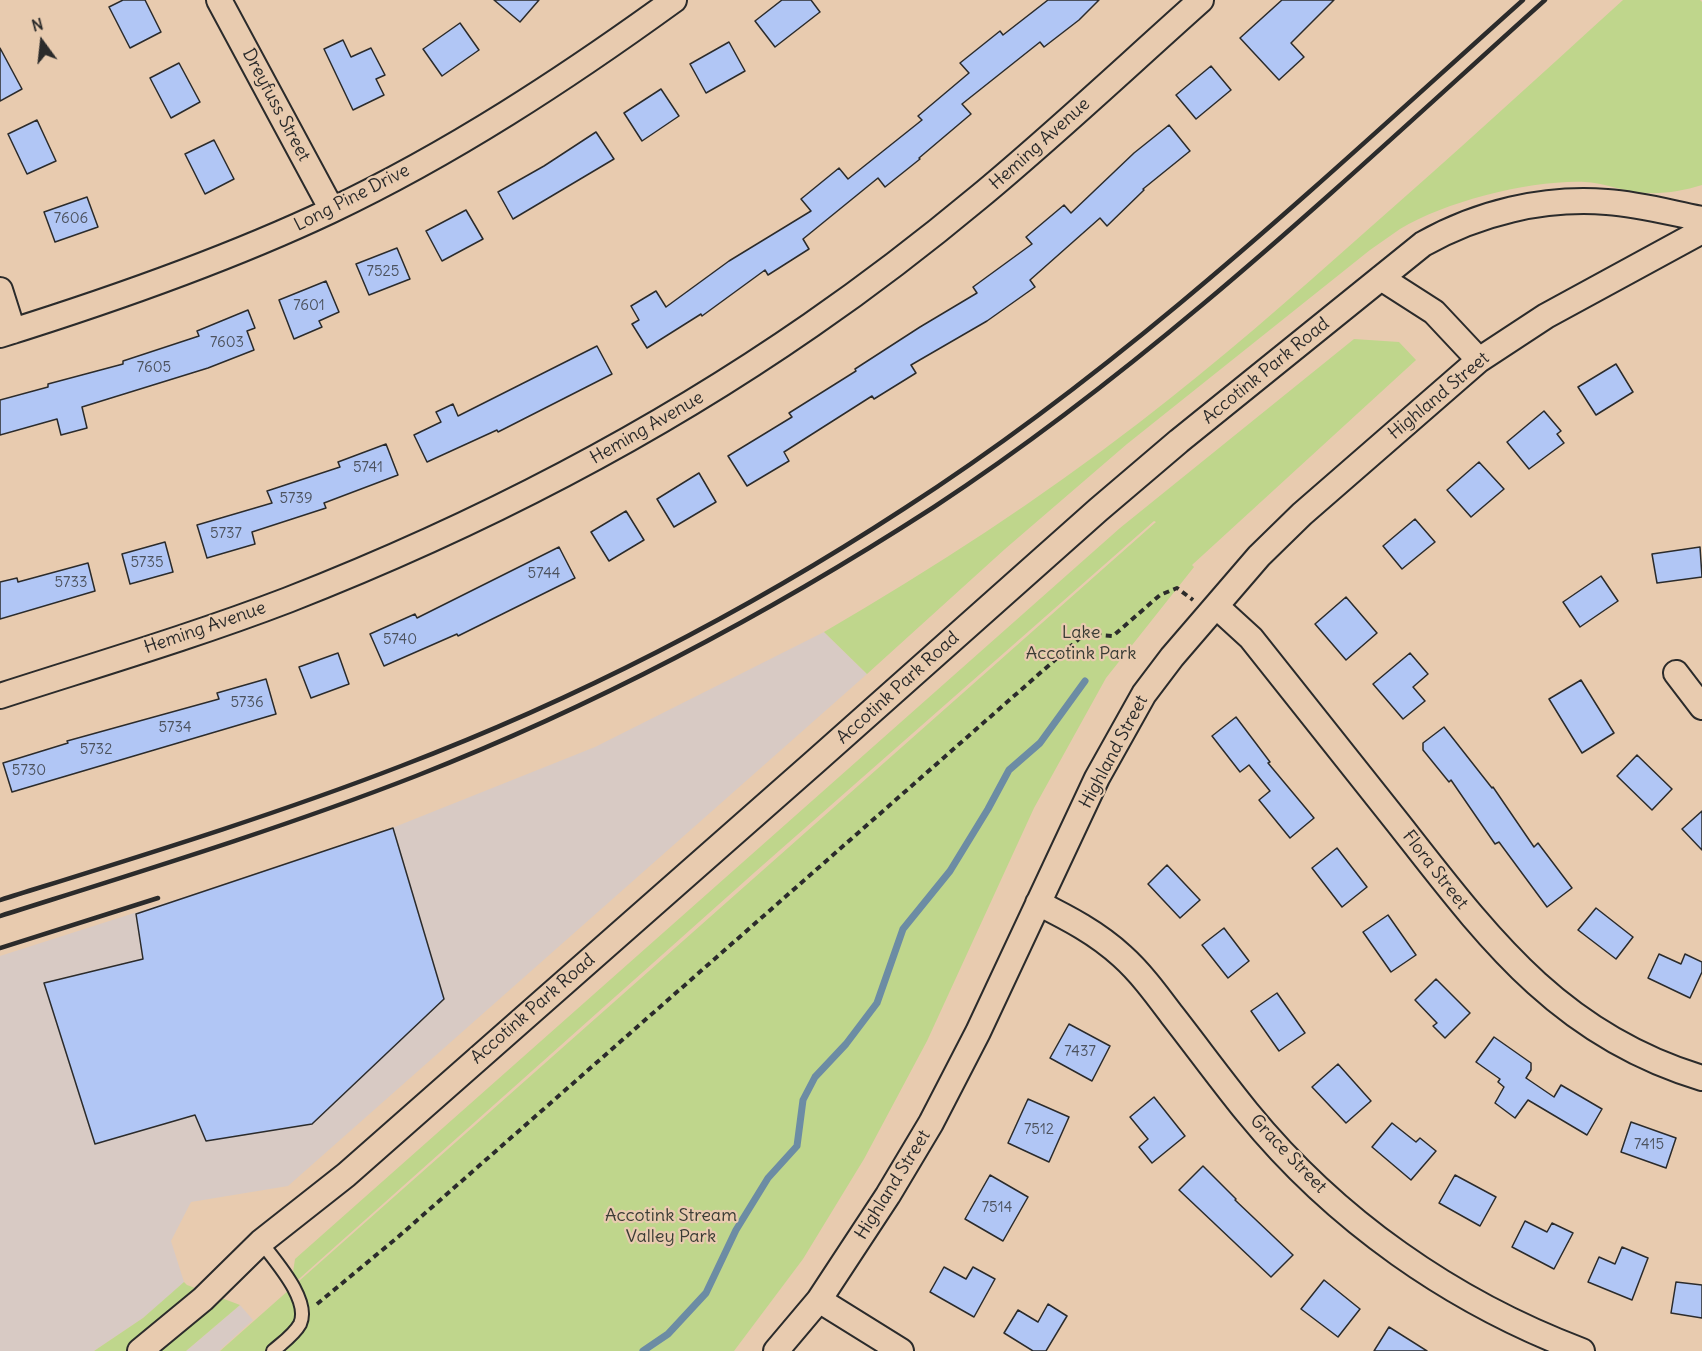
<!DOCTYPE html>
<html>
<head>
<meta charset="utf-8">
<style>
  body { margin:0 }
  #map { position:relative; width:1702px; height:1351px; overflow:hidden; background:#e8cbaf; font-family:Delius,sans-serif }
  canvas { display:block }
  .north { position:absolute; left:12px; top:12px; width:60px; height:60px; -webkit-text-stroke:4px #e8cbaf; paint-order:stroke; rotate:345deg; font-size:16px; font-weight:700; line-height:24px; text-align:center; color:#2b2b2b }
  .north::after { content:''; display:block; margin:auto; width:21px; height:27px; background:#2b2b2b; clip-path:polygon(50% 0,100% 100%,50% 72%,0 100%) }
</style>
</head>
<body>
<div id="map">
<canvas width="1702" height="1351"></canvas>
<div class="north">N</div>
</div>
<script>
const ctx = document.querySelector('canvas').getContext('2d');
ctx.lineJoin = 'round';
function fill(path, color) {
  ctx.fillStyle = color;
  ctx.fill(path, 'evenodd');
}
function strokePath(path, color, width, dash) {
  ctx.strokeStyle = color;
  ctx.lineWidth = width;
  ctx.lineCap = dash ? 'butt' : 'round';
  ctx.setLineDash(dash || []);
  ctx.stroke(path);
}
function write(font, color, halo, rows, align = 'center') {
  ctx.font = font + ' Delius,sans-serif';
  ctx.lineWidth = 4.5;
  ctx.setLineDash([]);
  ctx.textBaseline = 'middle';
  ctx.strokeStyle = halo;
  ctx.fillStyle = color;
  for (const [text, x, y, turn = 0] of rows) {
    ctx.save();
    ctx.translate(x, y);
    ctx.rotate((+turn || 0) * Math.PI / 180);
    ctx.textAlign = isNaN(turn) ? turn : align;
    if (halo) ctx.strokeText(text, 0, 0);
    ctx.fillText(text, 0, 0);
    ctx.restore();
  }
}
fill(new Path2D(`
  M824,632L867,674L288,1186L191,1202L171,1241L184,1282L164,1300L143,1318L94,1351H0V956L362,840L595,747Z
  M240,1305L253,1320L219,1351H186Z`), '#d8cac4');
fill(new Path2D(`
  M1623,0H1700L1702,2V185C1680,192 1657,195 1634,192C1618,189 1602,183 1585,182C1531,180 1447,201 1400,229C1390,236 1380,243 1370,250L1127,444L1005,549L867,674L824,632C934,568 1040,499 1140,422C1218,362 1291,298 1364,233C1451,157 1537,78 1623,0Z
  M1354,339L1399,342L1416,360L1192,565L1194,567L1106,678L1034,808L927,1041L864,1159L803,1259L734,1351H220L1156,522L1154,521L755,872L291,1286L295,1259L1120,528Z
  M184,1282L187,1285L240,1305L186,1351H94L143,1318Z`), '#bfd68c');
strokePath(new Path2D(`
  M643,1351L668,1334L706,1293L736,1230L768,1178L797,1146L803,1100L815,1077L846,1044L877,1003L903,929L950,871L988,809L1009,770L1040,743L1085,681`), '#6c8ca4', 7);
const building = new Path2D(`
  M123,0H145L161,32L130,48L109,7Z
  M494,0H539L520,22Z
  M782,0H811L820,12L775,47L755,21Z
  M1048,0H1099L1079,20L1044,47L1040,42L962,104L971,114L919,158L920,159L885,187L878,178L803,239L809,249L768,275L765,270L702,316L701,314L647,348L632,324L639,320L631,306L656,291L666,307L729,261L811,211L801,199L839,168L848,179L922,120L918,116L969,73L960,63L1000,31L1003,35Z
  M1282,0H1334L1291,43L1304,57L1279,80L1240,38Z
  M460,23L479,50L442,76L423,49Z
  M343,40L351,57L371,48L385,75L376,79L384,95L353,110L324,49Z
  M729,42L745,71L706,93L690,64Z
  M0,48L22,89L0,101Z
  M179,63L200,102L171,118L150,78Z
  M1211,66L1231,90L1196,119L1176,95Z
  M661,89L679,116L642,141L624,113Z
  M37,120L56,161L27,174L8,134Z
  M1169,125L1190,151L1143,189L1144,190L1107,226L1100,218L1030,280L1035,287L987,321L911,365L916,373L874,399L872,396L784,452L789,461L747,486L728,456L792,417L789,413L856,371L855,369L920,327L977,293L973,287L1032,244L1026,237L1064,205L1071,213L1134,153Z
  M596,132L614,159L513,219L498,192L544,166Z
  M214,140L234,179L205,194L185,154Z
  M87,197L98,227L55,242L44,212Z
  M466,210L483,239L442,261L426,231Z
  M397,248L410,279L369,295L356,264Z
  M326,281L339,312L319,321L322,327L294,339L279,300Z
  M248,310L255,328L247,331L254,350L208,368L82,407L87,428L61,435L57,419L0,435V400L48,387V384L123,364V361L199,336L197,331Z
  M597,346L612,374L498,432L497,430L427,462L414,435L441,422L436,412L453,404L458,416Z
  M1616,364L1633,392L1596,415L1578,387Z
  M1544,411L1561,431L1557,434L1564,443L1529,469L1507,442Z
  M386,444L398,475L324,503L326,508L252,532L255,544L207,558L197,525L272,503L267,491L340,467L338,462Z
  M1479,462L1504,489L1471,517L1447,490Z
  M699,473L716,502L674,527L657,499Z
  M626,511L644,540L609,561L591,532Z
  M1415,519L1435,542L1402,569L1383,546Z
  M165,542L173,572L130,584L122,554Z
  M559,547L575,578L458,636L457,634L384,666L370,634L415,614L417,618Z
  M1700,547L1702,577L1657,583L1652,554Z
  M88,563L95,591L0,619V582L17,578L18,582Z
  M1601,576L1618,601L1580,627L1563,602Z
  M1346,597L1377,633L1346,660L1315,624Z
  M338,653L349,684L311,698L299,667Z
  M1410,653L1428,674L1413,687L1425,701L1403,719L1373,684Z
  M266,679L276,714L12,792L3,763L68,743L67,741L219,699L217,693Z
  M1581,680L1614,733L1582,753L1549,699Z
  M1236,717L1270,762L1268,763L1314,818L1290,838L1259,800L1270,791L1249,765L1240,772L1212,736Z
  M1444,727L1492,788L1493,787L1534,847L1538,843L1572,888L1547,907L1499,842L1495,844L1451,780L1449,782L1423,750V743Z
  M1637,755L1672,789L1652,810L1617,776Z
  M1702,811V850L1682,829Z
  M393,828L444,999L312,1124L206,1141L195,1115L95,1144L44,983L143,959L136,914Z
  M1337,848L1367,887L1342,907L1312,868Z
  M1167,865L1200,900L1180,918L1148,884Z
  M1596,908L1633,937L1616,959L1578,930Z
  M1388,915L1416,955L1391,972L1363,932Z
  M1224,928L1249,961L1228,978L1202,945Z
  M1659,954L1681,964L1685,954L1702,962V972L1690,998L1648,978Z
  M1436,979L1470,1013L1445,1038L1433,1026L1437,1023L1415,1000Z
  M1277,993L1305,1033L1279,1051L1251,1011Z
  M1069,1024L1110,1046L1092,1081L1050,1058Z
  M1494,1037L1531,1063V1070L1526,1078L1554,1097L1561,1085L1602,1109L1587,1135L1528,1100L1515,1118L1495,1103L1504,1087L1498,1082L1500,1079L1476,1062Z
  M1338,1064L1371,1101L1346,1123L1312,1087Z
  M1154,1097L1185,1136L1152,1163L1139,1147L1148,1139L1130,1117Z
  M1028,1099L1069,1117L1049,1162L1008,1143Z
  M1631,1122L1676,1138L1666,1168L1621,1152Z
  M1392,1123L1416,1142L1420,1138L1436,1151L1411,1180L1372,1147Z
  M1203,1166L1236,1199L1235,1200L1293,1255L1271,1277L1179,1190Z
  M990,1175L1028,1197L1003,1241L965,1219Z
  M1455,1175L1496,1197L1480,1226L1439,1203Z
  M1525,1221L1547,1232L1552,1223L1573,1233L1554,1269L1512,1247Z
  M1622,1247L1648,1258L1632,1300L1588,1282L1599,1257L1615,1264Z
  M944,1267L966,1279L973,1267L995,1279L974,1317L930,1292Z
  M1324,1280L1360,1309L1338,1337L1301,1309Z
  M1676,1282L1702,1285V1318L1671,1313Z
  M1048,1304L1067,1316L1046,1351H1033L1004,1333L1018,1310L1038,1322Z
  M1389,1327L1427,1351H1374Z`);
fill(building, '#b1c6f5');
strokePath(building, '#2b2b2b', 1.5);
const service = new Path2D(`
  M261,1242C275,1261 311,1300 300,1324C294,1335 282,1343 273,1351`);
const minor = new Path2D(`
  M219,0L332,210
  M1381,278L1434,312L1479,360
  M0,290L13,331
  M0,335C112,300 224,261 330,211C452,153 565,79 674,0
  M1216,606L1251,638C1300,699 1349,761 1398,823C1486,935 1558,1035 1702,1078
  M1676,673L1702,707
  M0,696C96,665 194,636 288,600C472,528 648,438 811,325C869,285 925,242 979,197C1055,134 1127,66 1201,0
  M1038,903C1068,918 1097,933 1122,956C1141,973 1157,995 1172,1015C1197,1047 1221,1080 1247,1112C1335,1220 1452,1302 1582,1351
  M819,1300L901,1351
  M140,1351L203,1299L261,1242L346,1175L817,760L1098,510L1179,441L1423,244C1478,213 1543,197 1607,202C1639,204 1671,213 1702,219
  M776,1351L819,1300L888,1195L931,1123L978,1032L1097,778L1144,694L1172,657L1259,556L1302,514L1479,360L1546,316L1702,231`);
strokePath(service, '#2b2b2b', 16);
strokePath(minor, '#2b2b2b', 28);
strokePath(new Path2D(`
  M317,1304L398,1237L1080,638L1089,634L1113,636L1160,595L1177,588L1193,600`), '#2b2b2b', 4, [6, 4.5]);
strokePath(service, '#e8cbaf', 12);
strokePath(minor, '#e8cbaf', 24);
strokePath(new Path2D(`
  M0,900C134,858 269,817 401,766C577,699 747,611 905,508C1130,363 1324,178 1523,0
  M0,916C139,872 280,829 416,776C597,705 770,613 934,507C1156,361 1348,177 1545,0
  M0,948L158,898`), '#2b2b2b', 4.5);
write('15px', '#4c525e', null, [
  ["7606",71,219],
  ["7525",383,272],
  ["7601",309,306],
  ["7603",227,343],
  ["7605",154,368],
  ["5741",368,468],
  ["5739",296,499],
  ["5737",226,534],
  ["5735",147,563],
  ["5744",544,574],
  ["5733",71,583],
  ["5740",400,640],
  ["5736",247,703],
  ["5734",175,728],
  ["5732",96,750],
  ["5730",29,771],
  ["7437",1080,1052],
  ["7512",1039,1130],
  ["7415",1649,1145],
  ["7514",997,1208]
]);
write('18px', '#2b2b2b', '#e8cbaf', [
  ["Dreyfuss Street",276,105,62],
  ["Heming Avenue",1040,144,-42],
  ["Long Pine Drive",352,198,-27],
  ["Accotink Park Road",1266,371,-39],
  ["Highland Street",1439,396,-40],
  ["Heming Avenue",647,428,-30],
  ["Heming Avenue",205,628,-19],
  ["Accotink Park Road",898,688,-42],
  ["Highland Street",1114,752,-62],
  ["Flora Street",1435,870,52],
  ["Accotink Park Road",533,1009,-41],
  ["Grace Street",1288,1154,46],
  ["Highland Street",893,1185,-58]
]);
write('18px', '#3a3c35', '#e8cbaf', [
  ["Lake",1081,633],
  ["Accotink Park",1081,654],
  ["Accotink Stream",671,1216],
  ["Valley Park",671,1237]
]);
</script>
</body>
</html>
